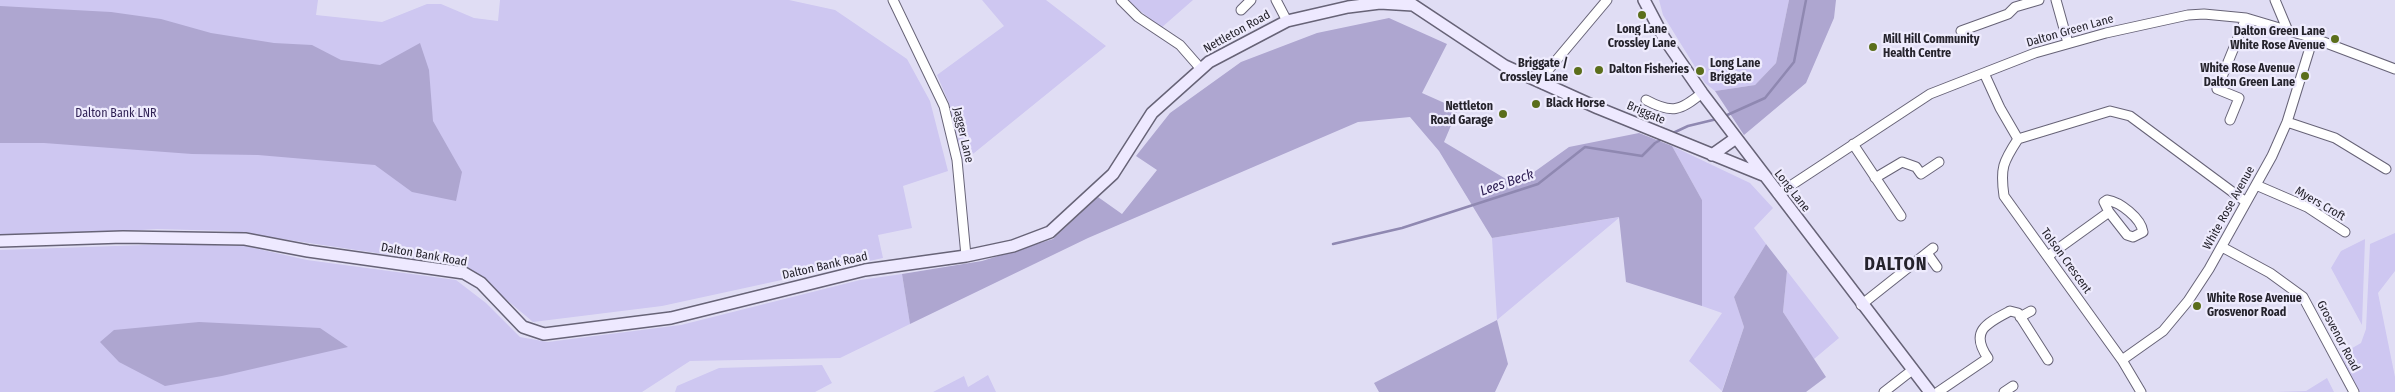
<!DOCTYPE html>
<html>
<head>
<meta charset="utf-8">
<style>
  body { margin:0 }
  canvas { display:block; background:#e0ddf4 }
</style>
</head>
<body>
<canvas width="2395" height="392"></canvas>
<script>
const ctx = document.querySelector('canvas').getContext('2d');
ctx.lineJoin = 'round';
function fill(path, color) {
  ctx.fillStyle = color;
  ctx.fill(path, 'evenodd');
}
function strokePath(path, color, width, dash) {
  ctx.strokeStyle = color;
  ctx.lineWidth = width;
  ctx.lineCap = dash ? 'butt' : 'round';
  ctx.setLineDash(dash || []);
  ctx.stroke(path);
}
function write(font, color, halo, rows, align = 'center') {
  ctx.font = font + ' "Fira Sans Condensed",sans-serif';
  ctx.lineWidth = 4.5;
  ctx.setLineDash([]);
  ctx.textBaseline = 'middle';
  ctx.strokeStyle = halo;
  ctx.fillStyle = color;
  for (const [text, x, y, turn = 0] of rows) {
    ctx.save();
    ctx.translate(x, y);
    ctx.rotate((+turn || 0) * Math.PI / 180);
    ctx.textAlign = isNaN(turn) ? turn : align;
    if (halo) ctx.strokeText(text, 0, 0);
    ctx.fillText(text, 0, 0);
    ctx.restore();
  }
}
fill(new Path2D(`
  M0,0H318L316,15L382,22L427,4H441L474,18L498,21L500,0H789L835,10L907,59L930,101L948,171L903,186L912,228L878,235L883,258L662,306L533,322L469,268L424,260L228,231L157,229L48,236H0Z
  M982,0H1046L1106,46L963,162L949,103L937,75L1004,26Z
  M1127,0H1193L1161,28Z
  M1659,0H1789L1776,63L1755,85L1715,91L1705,83L1663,15Z
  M1672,146L1750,183L1773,208L1754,228L1766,244L1734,297L1744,327L1722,391L1689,361L1722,313L1702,306V200Z
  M1620,217L1497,320L1492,238Z
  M2395,233V271L2378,293L2395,377V392H2359L2340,355L2361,343L2366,329L2370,244Z
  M2365,239L2362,325L2331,268L2341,251Z
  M174,244L245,246L307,260L456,280L486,303L520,337L548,342L681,325L860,280L902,274L910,324L840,358L690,361L642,392H0V250Z
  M1787,271L1839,338L1814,359L1783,312Z
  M822,365L832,383L815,392H675L677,386L719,368Z
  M988,375L996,392H933L964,376L968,387Z
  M2327,378L2334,392H2275L2306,391Z`), '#cec7f1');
fill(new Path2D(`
  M1789,0H1836L1834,18L1806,83L1744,135L1715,91L1755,85L1776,63Z
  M0,6L111,12L161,19L211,33L274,43L312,45L341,60L380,65L420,43L429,70L433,121L462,172L456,201L412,192L375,165L258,155L192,154L44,143H0Z
  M1389,18L1447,44L1422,93L1458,109L1444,142L1516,185L1569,147L1639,133L1672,146L1702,200V306L1626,282L1619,217L1492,238L1439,151L1410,117L1358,122L1088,238L910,324L902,274L982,261L1053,239L1098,197L1122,214L1157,170L1136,156L1170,113L1241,62L1317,33Z
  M1766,244L1787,271L1783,312L1826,377L1806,392H1722L1744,327L1734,297Z
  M1497,320L1508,364L1495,392H1379L1374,383Z
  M199,322L320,328L348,347L222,376L165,386L119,362L100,342L114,330Z`), '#aea6d0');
strokePath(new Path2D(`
  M1725,116L1765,98L1794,62L1806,0
  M1673,133L1688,126L1717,119
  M1333,244L1402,228L1538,184L1585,147L1642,156L1655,143L1664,138`), '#8f88b1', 2.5);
const street = new Path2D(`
  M893,0L944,106L957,160L966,256
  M1121,0L1138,17L1180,45L1201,69
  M1276,0L1287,21
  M2056,0L2068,43
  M2275,0L2288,31
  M1241,10L1251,0
  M1961,31L2008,14L2015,7L2039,0
  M1984,73L2000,108L2018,139
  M1543,84L1549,69L1607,0
  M1646,100C1672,114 1680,111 1702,93
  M2230,120L2239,98L2217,89L2246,18
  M2287,122L2335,138L2386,169
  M1853,144L1901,216
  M1875,178L1902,162L1916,167L1921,174L1939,162
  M2256,185L2307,207L2345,232
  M1778,194L1930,94L2035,53L2106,33L2188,15L2204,14L2246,18L2313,38L2395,69
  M2222,247L2270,273L2303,297L2354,392
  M1927,253L1937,267
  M2048,256L2109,212L2104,202L2107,200C2120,202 2141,218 2143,232L2133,237L2127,235L2109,212
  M1861,305L1933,248
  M2020,317L2031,311
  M2122,360L2163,331L2188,301L2209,269L2272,156L2287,122L2313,38
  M1884,392L1911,371
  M1938,392L1988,358C1969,331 1987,323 2010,311L2018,313L2048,360
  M2004,392L2013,386
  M2141,392L2122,360L2004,196C2000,168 2003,162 2018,139L2110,111L2130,116L2246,202`);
const secondary = new Path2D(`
  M1644,0L1664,38L1702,93L1930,392
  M1712,155L1736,138
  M0,241L123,237L245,239L308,251L464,273L481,283L523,327L544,334L671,318L865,270L966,256L1013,246L1050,232L1113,174L1152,113L1209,62L1287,21L1348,7L1380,3L1413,5L1505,66L1598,108L1763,175`);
strokePath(street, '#676377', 11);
strokePath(secondary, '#676377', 14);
strokePath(street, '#fff', 9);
strokePath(secondary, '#eee9ff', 11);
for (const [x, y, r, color] of [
  [1642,15,5,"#5b6e1b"],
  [2335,39,5,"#5b6e1b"],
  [1873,47,5,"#5b6e1b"],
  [1599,70,5,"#5b6e1b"],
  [1578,71,5,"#5b6e1b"],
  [1700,71,5,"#5b6e1b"],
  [2305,76,5,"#5b6e1b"],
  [1536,104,5,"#5b6e1b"],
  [1503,114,5,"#5b6e1b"],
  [2197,306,5,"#5b6e1b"]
]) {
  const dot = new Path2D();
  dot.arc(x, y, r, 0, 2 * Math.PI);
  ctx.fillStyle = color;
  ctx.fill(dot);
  strokePath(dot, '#eeebfd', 2);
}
write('bold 12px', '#25232c', '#eeebfd', [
  ["Long Lane",1642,30,"center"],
  ["Crossley Lane",1642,44,"center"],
  ["Dalton Green Lane",2325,32,"right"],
  ["White Rose Avenue",2325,46,"right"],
  ["Mill Hill Community",1883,40],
  ["Health Centre",1883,54],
  ["Briggate /",1568,64,"right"],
  ["Crossley Lane",1568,78,"right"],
  ["Long Lane",1710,64],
  ["Briggate",1710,78],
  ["White Rose Avenue",2295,69,"right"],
  ["Dalton Green Lane",2295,83,"right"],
  ["Dalton Fisheries",1609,70],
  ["Black Horse",1546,104],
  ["Nettleton",1493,107,"right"],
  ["Road Garage",1493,121,"right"],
  ["White Rose Avenue",2207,299],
  ["Grosvenor Road",2207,313]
], 'left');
write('12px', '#25232c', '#eeebfd', [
  ["Dalton Green Lane",2070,31,-16],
  ["Nettleton Road",1237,32,-29],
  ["Briggate",1646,113,23],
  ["Jagger Lane",963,135,77],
  ["Long Lane",1792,191,52],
  ["Myers Croft",2320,204,30],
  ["White Rose Avenue",2229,208,-61],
  ["Dalton Bank Road",424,255,10],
  ["Tolson Crescent",2066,261,54],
  ["Dalton Bank Road",825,266,-13],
  ["Grosvenor Road",2338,336,62]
]);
write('12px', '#2e1f53', '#eeebfd', [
  ["Dalton Bank LNR",116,114]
]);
write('italic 14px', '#302155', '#eeebfd', [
  ["Lees Beck",1507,183,-19]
]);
ctx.letterSpacing = '1px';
write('bold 18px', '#25232c', '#eeebfd', [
  ["DALTON",1896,265]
]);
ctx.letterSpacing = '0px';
</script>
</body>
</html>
